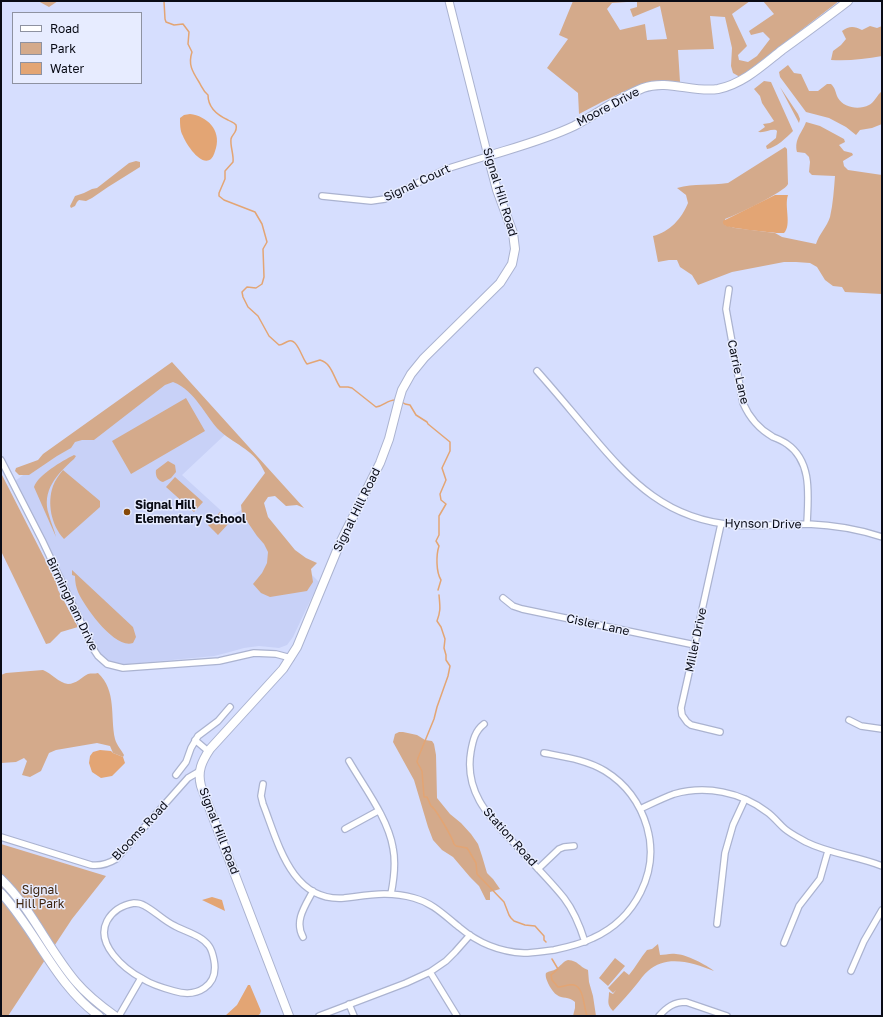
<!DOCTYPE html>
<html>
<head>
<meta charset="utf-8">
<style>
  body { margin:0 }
  #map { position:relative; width:883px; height:1017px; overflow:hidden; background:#d6defe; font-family:"Golos Text",sans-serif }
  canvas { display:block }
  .frame { position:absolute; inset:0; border:2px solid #090b15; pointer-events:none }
  .legend { position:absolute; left:12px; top:12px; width:130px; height:72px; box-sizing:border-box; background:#e7ecff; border:1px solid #8e92a1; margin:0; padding:5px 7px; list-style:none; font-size:12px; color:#090b15 }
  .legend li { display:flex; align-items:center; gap:8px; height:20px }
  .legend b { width:20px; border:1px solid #8e92a1 }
</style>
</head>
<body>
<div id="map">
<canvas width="883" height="1017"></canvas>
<div class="frame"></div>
<ul class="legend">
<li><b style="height:5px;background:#fff"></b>Road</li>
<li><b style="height:11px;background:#d4aa8b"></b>Park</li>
<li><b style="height:11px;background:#e3a574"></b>Water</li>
</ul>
</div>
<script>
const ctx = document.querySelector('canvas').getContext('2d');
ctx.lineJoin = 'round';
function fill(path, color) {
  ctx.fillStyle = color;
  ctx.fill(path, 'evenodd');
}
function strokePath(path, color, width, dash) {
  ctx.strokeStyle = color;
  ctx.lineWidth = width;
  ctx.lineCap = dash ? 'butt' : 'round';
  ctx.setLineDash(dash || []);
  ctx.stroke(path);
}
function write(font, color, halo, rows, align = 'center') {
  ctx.font = font + ' "Golos Text",sans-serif';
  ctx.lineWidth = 3;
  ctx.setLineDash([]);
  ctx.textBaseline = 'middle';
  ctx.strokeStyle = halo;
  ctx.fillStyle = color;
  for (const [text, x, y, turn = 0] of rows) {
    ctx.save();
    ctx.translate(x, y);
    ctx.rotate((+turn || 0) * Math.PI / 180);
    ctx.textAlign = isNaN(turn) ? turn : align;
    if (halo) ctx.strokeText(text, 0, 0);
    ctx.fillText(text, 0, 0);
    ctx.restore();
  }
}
fill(new Path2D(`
  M171,366L231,429L182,475L228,517L245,508L319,582L293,637L287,645L279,648L259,646L244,648L226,653L214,656L119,665L106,661L100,655L15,481Z`), '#c8d1f7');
fill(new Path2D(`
  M38,1H58L49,7Z
  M573,1H627V2L612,3L607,9L620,30L645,24L647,40L667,39L660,6L633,17L630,9L637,7V1H750L732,14L747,46L738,55L739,60L748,62L757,56L770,39L763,32L751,35L749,31L774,14L763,1H839L740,77L733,73L731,66L732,48L725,17L710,16L714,49L678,50L680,82C673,82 666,81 659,81C637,82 599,104 579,114L578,93L547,68L568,39L559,35Z
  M870,26L877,28L882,26V56C865,59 849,61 831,60L833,51L841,45L846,39L842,31C849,26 854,26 862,30Z
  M788,65L794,73L801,74L809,91H818L827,84H831C836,89 835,92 838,98C844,108 859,110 869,105C874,103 877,95 882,91V124L872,128L860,130L856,135L846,127L829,118L806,112L780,77L779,72Z
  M764,81L771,82L793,131C787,137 776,148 767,149L766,146L776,138L777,131L776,130C770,129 765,133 758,132L765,127L763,124L770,123L774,121L762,103L760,96L754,89Z
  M780,87L798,114L800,119L799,123Z
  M806,122L820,126L844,139L845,142L839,145L844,151L852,153L853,155L843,161L844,166L848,170L882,175V294L845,292L842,287L833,286L825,280L817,267L810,263L796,262H784L732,272L698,285L692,275L680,267L677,260H669L658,262L653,236C670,232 682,218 688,203L686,195L677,188C694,183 711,186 728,183L785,147L787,149L788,184C785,192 736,215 725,219V225L735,228L775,233L782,237L816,244C819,234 827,227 830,217C833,204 834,189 835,176L812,175L809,172L810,162L809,157L805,153L797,152C794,139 802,133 806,122Z
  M136,161L140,162V167L108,187L92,198L86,201L79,200L77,202L75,206L71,208L70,206L75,196L84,193L92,189L97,188L129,163Z
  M172,362L304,508L297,505L286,506L275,496L268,497L264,503L268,517L295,550L306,558L317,563L311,569L313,582L307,591L270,597L261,593L253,584L262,573L267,563L268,552L264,544L257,536L242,514L241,505L265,473C255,450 237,446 220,431C204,415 196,391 173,382L165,385L94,440H82L75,442L71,448L57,456L29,475H19L15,471L16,468L38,460L43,454Z
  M186,398L205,431L131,474L112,441Z
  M74,455L76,456L74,459C57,474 41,491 49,515C51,523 54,529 56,537L34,487C38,475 62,461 74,455Z
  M168,461L175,465L176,472L171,478L163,482C158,481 155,476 156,470Z
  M63,470L100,501V507L64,539C51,525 47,503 53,486C55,480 59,475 63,470Z
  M1,473L56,581L58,590L78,627L61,632L50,643L46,644L1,551Z
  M175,477L203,502L194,512L166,487Z
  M220,512L230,522L218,535L208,525Z
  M72,570L133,627L136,637L133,643C115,650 84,606 78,592C76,587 75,582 75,576L72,575Z
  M43,670C51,673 59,683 68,684C76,684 82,677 88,674C91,673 95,674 98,673C117,691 110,716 115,739C117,746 121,749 124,755L123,757L113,753L110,746L97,743L56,750L49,753L41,771L30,777L22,775L27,761L24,758L16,762L1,763V675L6,673Z
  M399,732H403L417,735L425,740L432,741L434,744L436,755L437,798L450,814L461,823L471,834L478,844L482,856L487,873L493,879L500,889L490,892V900H486L479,886L470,877L453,857L442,850L433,840L428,827L414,780L393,742L395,734Z
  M1,844L106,876L72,919L8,1016H1Z
  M658,944L660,955C665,955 670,953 676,954C685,954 707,965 714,971C693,963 667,954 648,971C644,974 640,980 636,985C629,994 621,1002 613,1011C606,1004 609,1001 609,992L613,994L616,990L613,993L608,988L624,971L629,975C636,967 640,958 647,950L652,949Z
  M615,958L625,966L608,986L599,978Z
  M568,960C579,961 578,966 588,970L589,982L593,996L596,1016H573L575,1008V1002C569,996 562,999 557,995C552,992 544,978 546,973C549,971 553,971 556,969C561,966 562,962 568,960Z`), '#d4aa8b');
fill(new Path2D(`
  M190,114C207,116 221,130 216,148C215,151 214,156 211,159C201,167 186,144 183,136C180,131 180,124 180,118L184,115Z
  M775,195H788C784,206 792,225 784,233C778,234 731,228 726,226C723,224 723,224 723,221Z
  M100,750L111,751L113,753L123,757L125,763L112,776L101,778L92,772L89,763L90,756L93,752Z
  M212,897L222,900L225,911L202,900Z
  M248,985H250L261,1011L260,1014L257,1016H225L237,1005Z`), '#e3a574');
strokePath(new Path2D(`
  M164,1L165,19L166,22L174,25L183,24L189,32L188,44L192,52C188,64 192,71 199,82C202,87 203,91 208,95C208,107 217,115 228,120C231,122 234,122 236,125C238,132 232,134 231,139C230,146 234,155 233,162L225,171V179L219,193V196L224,200L255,212L262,224L267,242L263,249L264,277L262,284L256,288L247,287L242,292L243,297L248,307L258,316L269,336L279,345C283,345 285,342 289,341C298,339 302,359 307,364L320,360C332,363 334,379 340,387H348L352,388L376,407C384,406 387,400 395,400
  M402,402L405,404L410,405L416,415L427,422L428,424L450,442V451L442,468L446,480L440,494L441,500L446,504L439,516V535L436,541L439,546C436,555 436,572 441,580L438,590
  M439,595C440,607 441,610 437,621L441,627L445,639L444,648L446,655V660L450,666L448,676L437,707L434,719L418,758L417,762L422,771L424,797H427L431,806C436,809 452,837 454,844L456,846L467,848L469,851L476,863L477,874L504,902L509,915L511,918L514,921L525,925L535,926L544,936V940L546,942
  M552,959L558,969L551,975L552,980L558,987C563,987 568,984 574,985C584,987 584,1009 587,1016`), '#e3a574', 1.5);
const minor = new Path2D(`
  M322,196L371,201L385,199L446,169L488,156
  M729,289L726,309L743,403C749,417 759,429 773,437C778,439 783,441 787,444C813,462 808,497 807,524
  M537,371C555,391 572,412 590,433C631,482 667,520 735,525C759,527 784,524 808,524C833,525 858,529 882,537
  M1,460L42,540L94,650L98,656L107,664L123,668L219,661L254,653L276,654L291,658
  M503,598L513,606L522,609L695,645
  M849,720L861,726L882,729
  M484,724C475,731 473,740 471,751C464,790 487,815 512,841C529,860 548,878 564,898C574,911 580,926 585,942
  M720,732L691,725L687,722L682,715L681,708L690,668L698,628L721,524
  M195,740L208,751
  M349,761C364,787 388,818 393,848C396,863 394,879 391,894
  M176,775L186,762L191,748L198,736L218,721L230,707
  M263,784L261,796L263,804C278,842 291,902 344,898C370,895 388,891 414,898C433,903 445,916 459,927C478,943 500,952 524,953C534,953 544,951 554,950C568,947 581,944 593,938C635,919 660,872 647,827C640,803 626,784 605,771C587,760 565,757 544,753
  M640,809C651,804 663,798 674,794C706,785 741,792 767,812C774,817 779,824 785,829C791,834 799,838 806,842C830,854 857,856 882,866
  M345,829L378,811
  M1,837L91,865C100,866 108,864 116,859L188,778L200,771
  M538,869L559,849L564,847L574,846
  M134,903C138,903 142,904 145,906C156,912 164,921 175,926C186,932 201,935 209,946C212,950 213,955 214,960C219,986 197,998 174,991C163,988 152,985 143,979C124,969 95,944 107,921C113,910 122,905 134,903Z
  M717,924L725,853L733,825L745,799
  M303,937C294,921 305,906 313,891
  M784,943L799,906L820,879L828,851
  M851,971L864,941L882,910
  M430,972L457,1016
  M349,1004L354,1016
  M119,1016L141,978
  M319,1016L406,983L430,972L446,961L455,952L470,935
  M659,1016C667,1007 674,1002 686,1002L727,1016`);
const tertiary = new Path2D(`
  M449,1L488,156`);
const secondary = new Path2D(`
  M1,879C32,909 48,949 76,982C87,995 101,1006 115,1016
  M1,893C37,932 55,984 99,1016
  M289,1016L201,786C197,771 202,761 210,749L283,669L297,647L340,543L380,463L389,439L399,400L402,390L411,374L424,358L500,283L512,264L515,249L513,233L497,190L488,156C517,147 547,139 574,126C597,114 618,98 643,88C668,79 693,93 718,89C743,84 763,65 782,50C804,34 826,18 848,1`);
strokePath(minor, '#abb3d0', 8);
strokePath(tertiary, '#abb3d0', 9);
strokePath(secondary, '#abb3d0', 10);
strokePath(minor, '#fff', 5.5);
strokePath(tertiary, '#fff', 7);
strokePath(secondary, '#fff', 8);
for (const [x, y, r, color] of [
  [127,512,4,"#864909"]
]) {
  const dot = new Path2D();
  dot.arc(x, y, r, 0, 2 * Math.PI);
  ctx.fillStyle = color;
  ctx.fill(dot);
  strokePath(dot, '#e7ecff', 1.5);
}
write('12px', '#090b15', '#e7ecff', [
  ["Moore Drive",608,107,-28],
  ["Signal Court",417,183,-25],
  ["Signal Hill Road",500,192,73],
  ["Carrie Lane",738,372,78],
  ["Signal Hill Road",357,510,-64],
  ["Hynson Drive",763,524,1],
  ["Birmingham Drive",72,604,64],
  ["Cisler Lane",598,625,12],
  ["Miller Drive",696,640,-78],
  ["Blooms Road",140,831,-47],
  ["Signal Hill Road",219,831,69],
  ["Station Road",510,837,48]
]);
write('bold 12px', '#090b15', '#e7ecff', [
  ["Signal Hill",135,505],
  ["Elementary School",135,519]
], 'left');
write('12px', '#3e250f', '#e7ecff', [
  ["Signal",40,890],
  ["Hill Park",40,904]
]);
</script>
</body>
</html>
